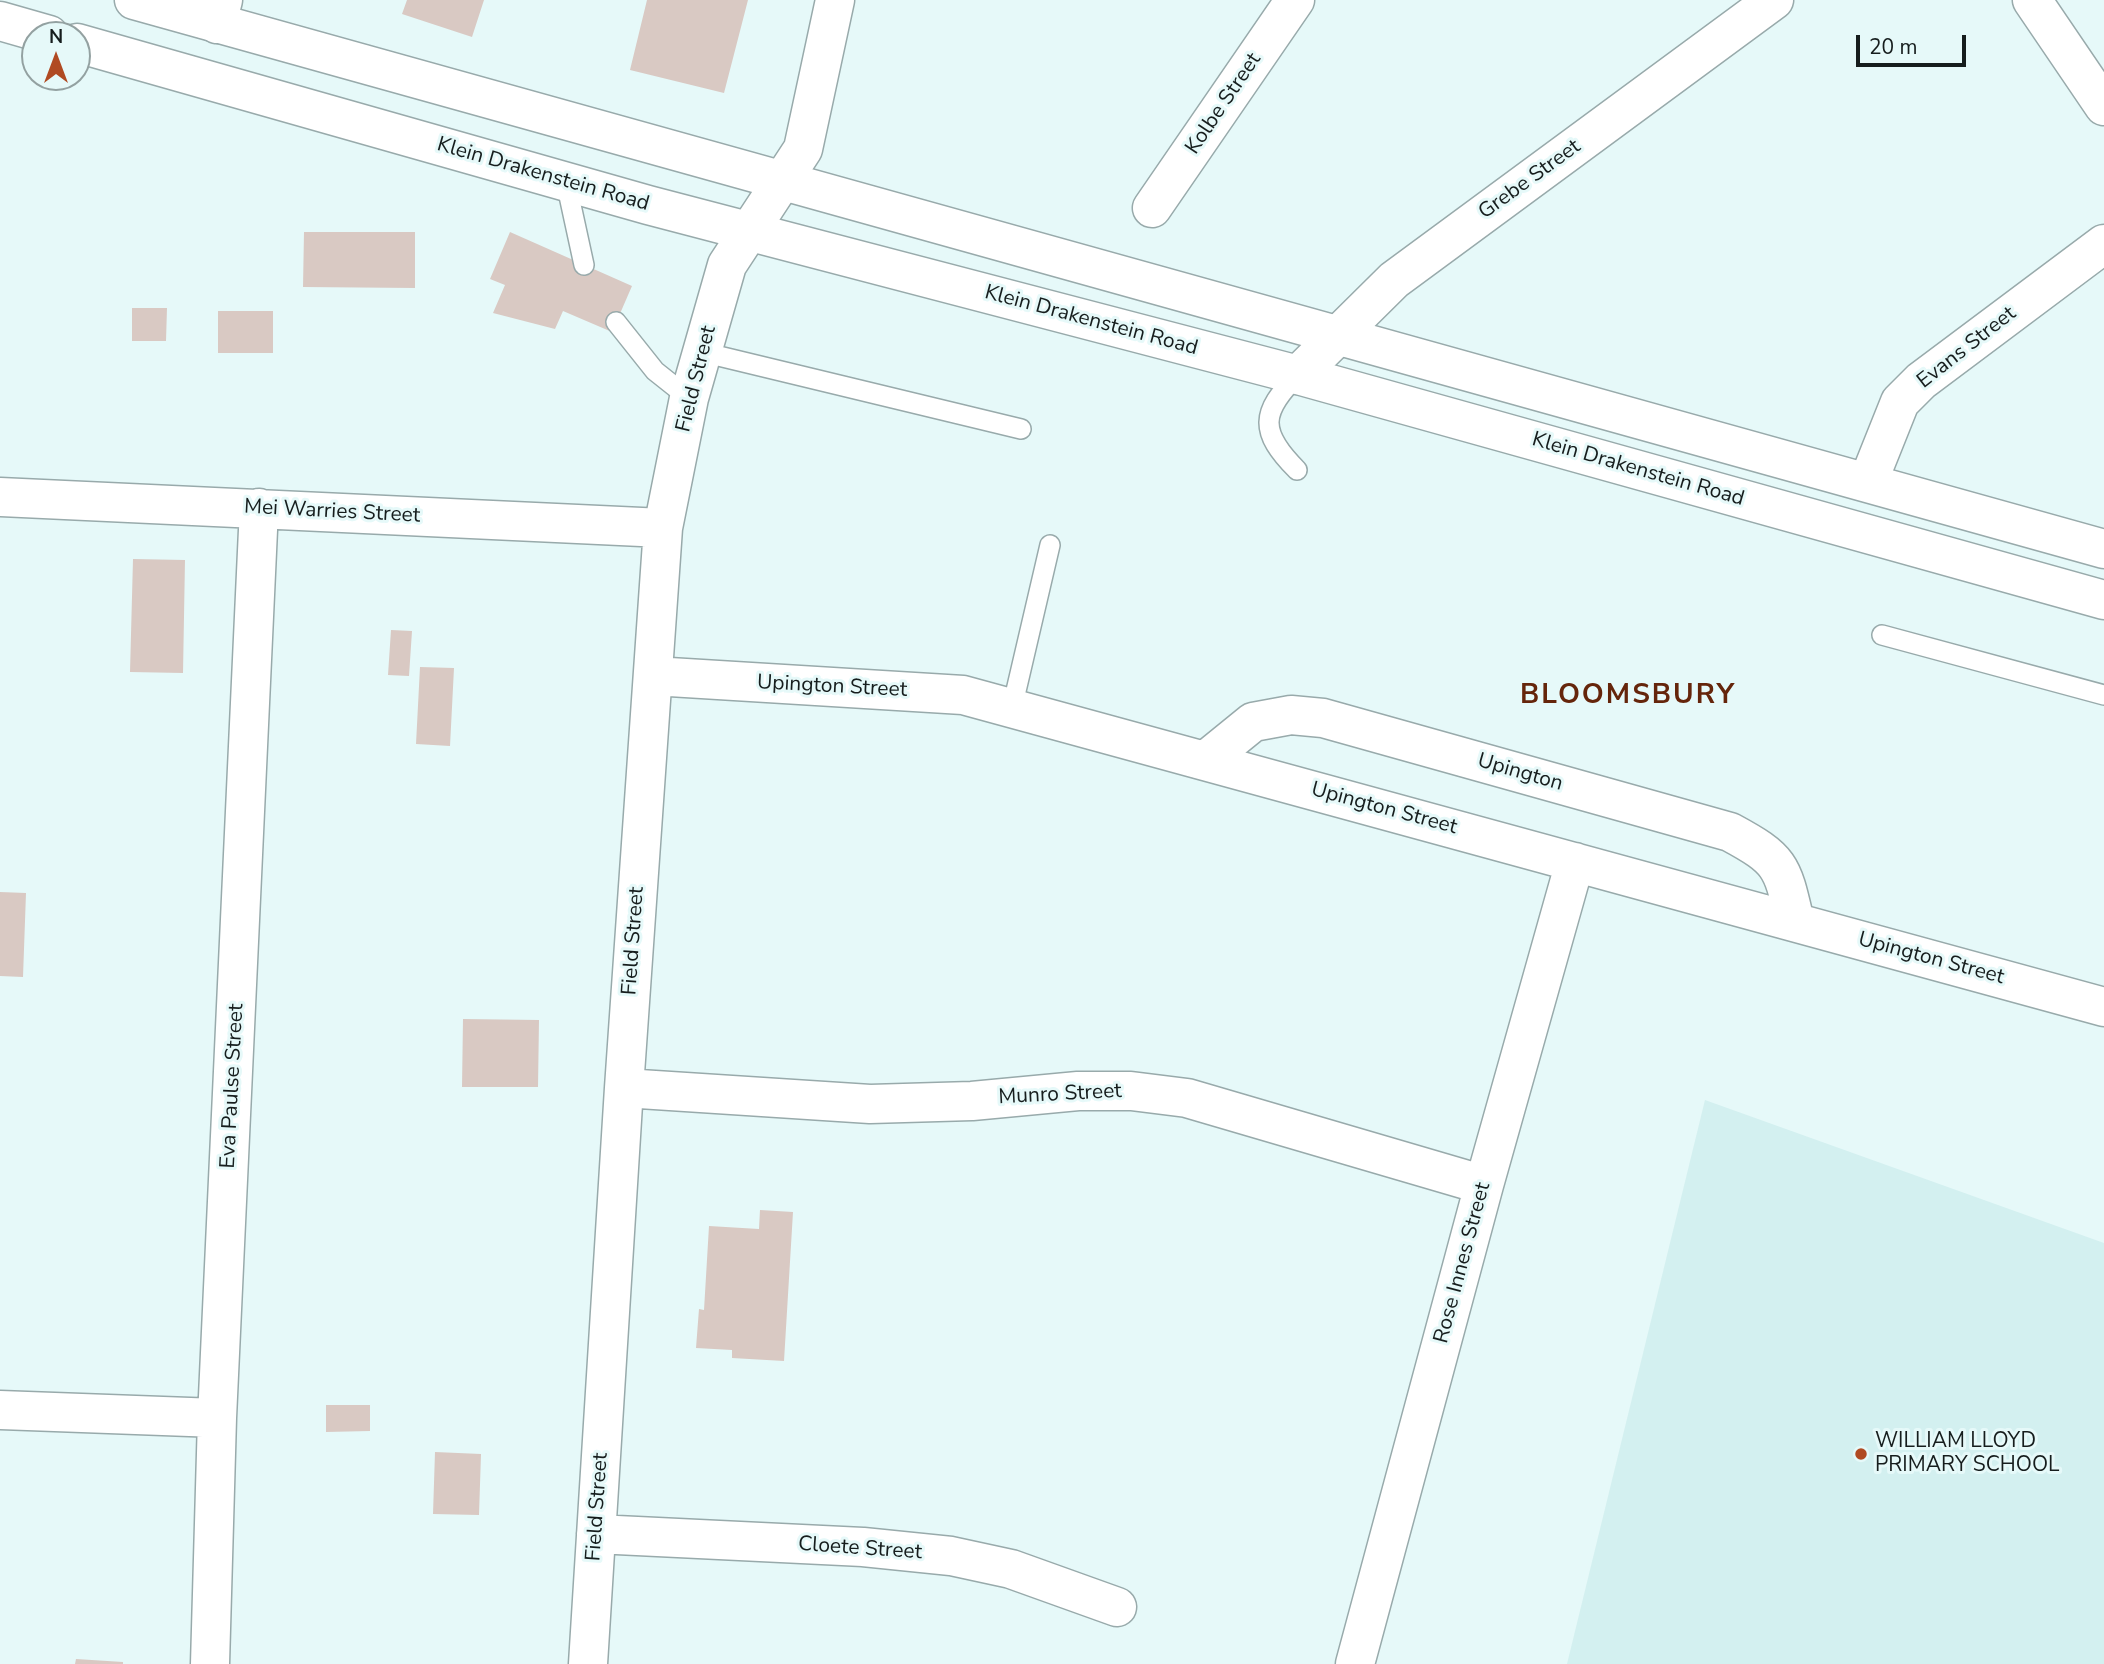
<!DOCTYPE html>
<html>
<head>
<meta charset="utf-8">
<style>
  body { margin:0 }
  #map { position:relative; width:2104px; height:1664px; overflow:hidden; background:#e6f9f9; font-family:"Nunito Sans",sans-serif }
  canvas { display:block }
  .north { position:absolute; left:21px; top:21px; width:70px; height:70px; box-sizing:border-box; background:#e6f9f9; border:2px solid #93a1a1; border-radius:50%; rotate:0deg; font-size:19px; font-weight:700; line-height:28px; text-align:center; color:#161d1d }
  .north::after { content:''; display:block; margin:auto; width:24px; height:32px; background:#b04a22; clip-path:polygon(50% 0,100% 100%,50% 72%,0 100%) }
  .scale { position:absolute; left:1856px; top:35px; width:110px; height:32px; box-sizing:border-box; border:4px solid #161d1d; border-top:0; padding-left:9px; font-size:21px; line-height:24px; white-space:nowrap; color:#161d1d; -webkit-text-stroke:5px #e6f9f9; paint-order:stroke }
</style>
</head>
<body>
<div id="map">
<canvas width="2104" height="1664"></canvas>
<div class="north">N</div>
<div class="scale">20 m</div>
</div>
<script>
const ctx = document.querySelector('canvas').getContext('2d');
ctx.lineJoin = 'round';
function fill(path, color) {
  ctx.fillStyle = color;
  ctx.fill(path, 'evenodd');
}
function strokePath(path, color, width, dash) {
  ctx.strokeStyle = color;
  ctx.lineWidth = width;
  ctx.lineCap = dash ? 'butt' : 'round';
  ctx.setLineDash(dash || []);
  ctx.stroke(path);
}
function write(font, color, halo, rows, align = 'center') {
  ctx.font = font + ' "Nunito Sans",sans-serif';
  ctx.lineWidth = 6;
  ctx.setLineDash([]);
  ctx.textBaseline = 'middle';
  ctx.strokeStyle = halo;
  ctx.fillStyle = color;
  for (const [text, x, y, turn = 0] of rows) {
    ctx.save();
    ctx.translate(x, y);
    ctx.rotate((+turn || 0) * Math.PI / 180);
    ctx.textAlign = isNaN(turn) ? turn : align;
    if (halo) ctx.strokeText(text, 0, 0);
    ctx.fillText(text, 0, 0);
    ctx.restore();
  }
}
fill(new Path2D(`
  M1705,1100L2104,1243V1664H1567Z`), '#d3f0f0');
fill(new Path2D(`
  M407,0H484L472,37L402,14Z
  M647,0H748L724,93L630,70Z
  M304,232H415V288L303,287Z
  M510,232L632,286L612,332L563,311L555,329L493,313L505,285L490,279Z
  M132,308H167L166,341H132Z
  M218,311H273V353H218Z
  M133,559L185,560L183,673L130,672Z
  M391,630L412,631L409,676L388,675Z
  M420,667L454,668L450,746L416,744Z
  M0,892L26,893L23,977L0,976Z
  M463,1019L539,1020L538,1087H462Z
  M760,1210L793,1212L784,1361L732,1358V1350L696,1348L699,1309L704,1310L709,1226L759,1229Z
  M326,1405H370V1431L326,1432Z
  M435,1452L481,1454L479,1515L433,1514Z
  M76,1659L123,1662V1664H75Z`), '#d9c9c3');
const service = new Path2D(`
  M566,182L584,265
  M616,322L655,371L689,398
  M702,352L1021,429
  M1297,470C1259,432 1260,412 1298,375
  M1882,635L2104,695
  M1012,708L1050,545`);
const minor = new Path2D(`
  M2032,0L2104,106
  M217,24L223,0
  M1152,208L1295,0
  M1298,375L1394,280L1774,0
  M1868,482L1900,402L1921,381L2104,244
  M0,497L663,528
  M653,676L963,695L2104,1007
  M1205,761L1253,722L1291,715L1323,718L1730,832C1782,860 1782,866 1795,922
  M624,1088L870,1104L972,1101L1078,1091H1131L1187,1098L1484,1185
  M0,1410L217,1418
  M596,1534L863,1547L951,1556L1011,1569L1117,1607
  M210,1664L217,1418L259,508
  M588,1664L624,1088L663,528L689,398L727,265L803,149L835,0
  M1355,1664L1484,1185L1575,862`);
const secondary = new Path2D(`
  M134,0L2104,549
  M0,21L49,35
  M77,43L648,205L1298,375L2104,600`);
strokePath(service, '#98aaab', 22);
strokePath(minor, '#98aaab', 41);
strokePath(secondary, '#98aaab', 41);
strokePath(service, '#fff', 19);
strokePath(minor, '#fff', 38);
strokePath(secondary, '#fff', 38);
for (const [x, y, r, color] of [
  [1861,1454,7,"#b04a22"]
]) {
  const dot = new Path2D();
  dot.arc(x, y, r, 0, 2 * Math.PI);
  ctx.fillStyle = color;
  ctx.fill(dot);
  strokePath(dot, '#e6f9f9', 2.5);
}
write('21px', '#161d1d', '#e6f9f9', [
  ["Kolbe Street",1224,104,-56],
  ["Klein Drakenstein Road",543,175,16],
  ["Grebe Street",1530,180,-36],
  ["Klein Drakenstein Road",1091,321,15],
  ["Evans Street",1967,348,-38],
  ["Field Street",697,379,-76],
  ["Klein Drakenstein Road",1638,470,16],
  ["Mei Warries Street",332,512,3],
  ["Upington Street",832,687,3],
  ["Upington",1520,773,16],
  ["Upington Street",1384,809,15],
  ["Field Street",634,941,-86],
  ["Upington Street",1931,959,15],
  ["Eva Paulse Street",233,1086,-87],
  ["Munro Street",1060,1095,-3],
  ["Rose Innes Street",1463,1263,-75],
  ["Field Street",598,1507,-86],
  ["Cloete Street",860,1549,4]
]);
write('21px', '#161d1d', '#e6f9f9', [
  ["WILLIAM LLOYD",1875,1442],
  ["PRIMARY SCHOOL",1875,1466]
], 'left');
ctx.letterSpacing = '2px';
write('bold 28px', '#65250b', '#e6f9f9', [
  ["BLOOMSBURY",1628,696]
]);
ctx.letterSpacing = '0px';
</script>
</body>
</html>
